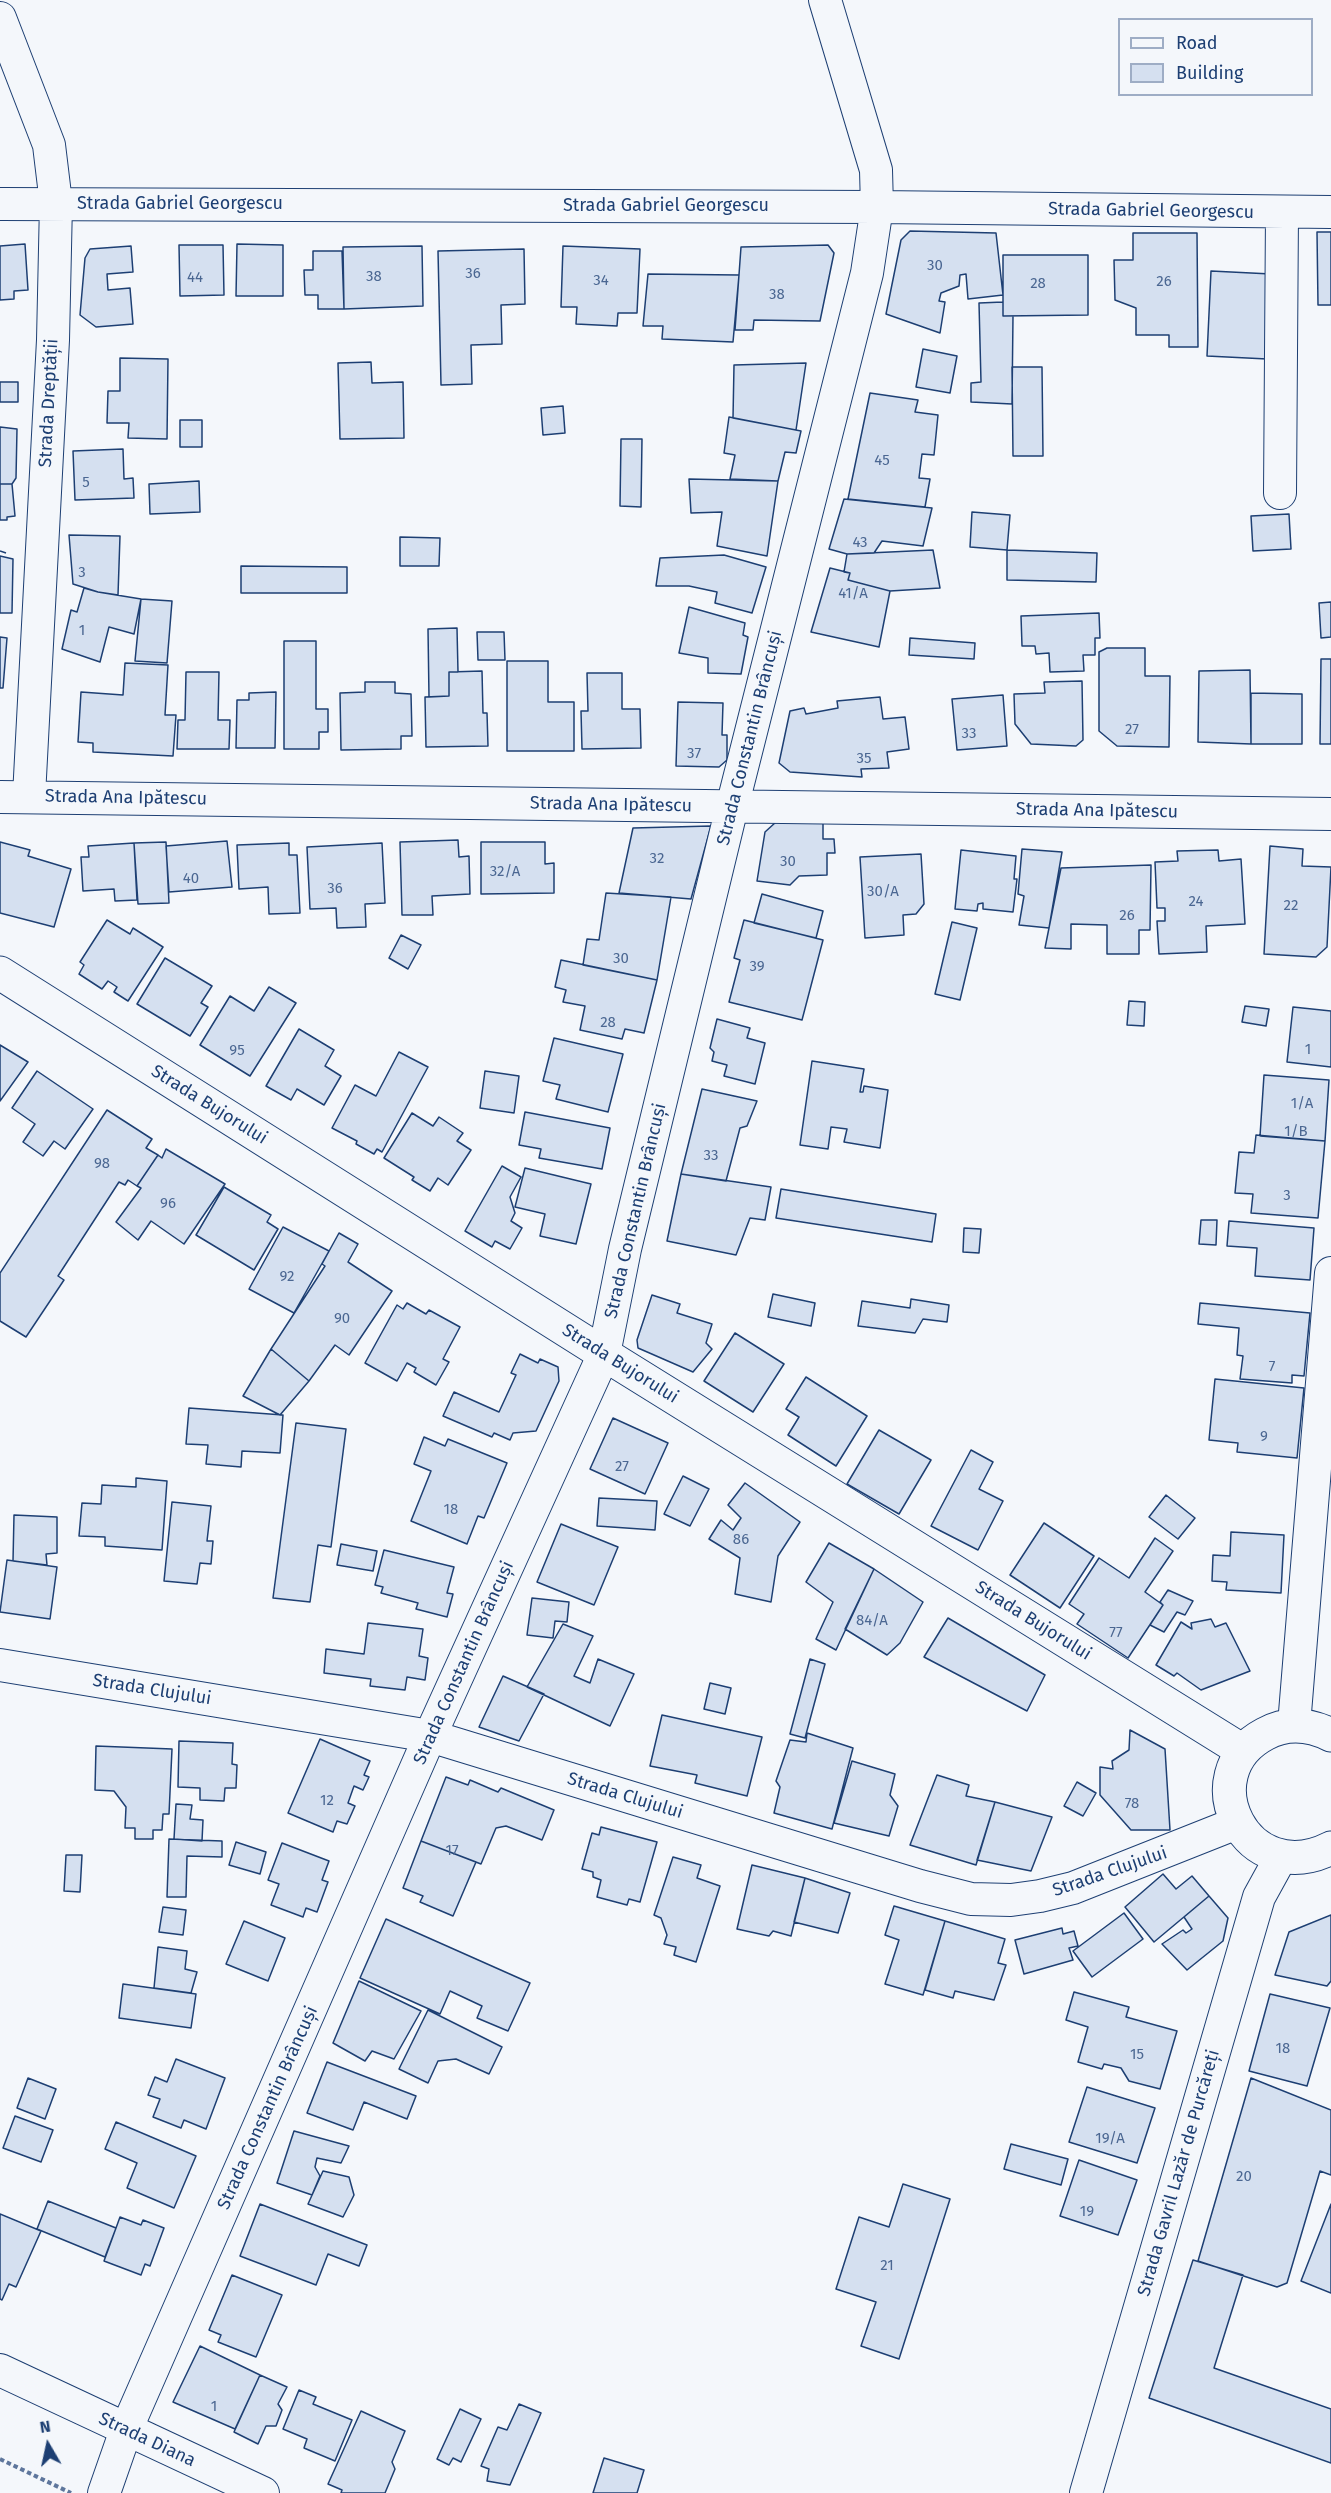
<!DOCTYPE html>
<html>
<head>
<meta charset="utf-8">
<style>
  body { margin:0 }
  #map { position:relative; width:1331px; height:2493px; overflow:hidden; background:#f4f7fb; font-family:"Fira Sans",sans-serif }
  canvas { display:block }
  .legend { position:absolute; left:1118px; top:18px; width:195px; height:78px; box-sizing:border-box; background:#f4f7fb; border:2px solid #9eadc5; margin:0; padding:8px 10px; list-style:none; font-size:18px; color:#1d3f73 }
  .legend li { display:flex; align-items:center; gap:12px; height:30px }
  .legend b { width:30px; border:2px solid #9eadc5 }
  .north { position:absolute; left:18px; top:2415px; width:60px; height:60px; -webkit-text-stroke:4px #f4f7fb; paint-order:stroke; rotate:351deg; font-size:16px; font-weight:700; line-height:24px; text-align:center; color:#1d3f73 }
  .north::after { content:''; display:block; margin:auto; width:21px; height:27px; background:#1d3f73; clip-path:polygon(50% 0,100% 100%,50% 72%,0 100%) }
</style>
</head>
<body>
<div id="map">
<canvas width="1331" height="2493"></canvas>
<ul class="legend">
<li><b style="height:8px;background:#f4f7fb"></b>Road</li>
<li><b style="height:16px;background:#d5e0f0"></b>Building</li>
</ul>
<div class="north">N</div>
</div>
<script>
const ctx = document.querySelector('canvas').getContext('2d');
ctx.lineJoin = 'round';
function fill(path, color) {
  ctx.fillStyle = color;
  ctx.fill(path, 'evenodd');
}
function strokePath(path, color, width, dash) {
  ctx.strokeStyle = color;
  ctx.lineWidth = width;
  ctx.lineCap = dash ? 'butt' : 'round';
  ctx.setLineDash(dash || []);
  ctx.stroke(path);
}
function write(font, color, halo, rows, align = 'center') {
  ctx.font = font + ' "Fira Sans",sans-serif';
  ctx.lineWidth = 4.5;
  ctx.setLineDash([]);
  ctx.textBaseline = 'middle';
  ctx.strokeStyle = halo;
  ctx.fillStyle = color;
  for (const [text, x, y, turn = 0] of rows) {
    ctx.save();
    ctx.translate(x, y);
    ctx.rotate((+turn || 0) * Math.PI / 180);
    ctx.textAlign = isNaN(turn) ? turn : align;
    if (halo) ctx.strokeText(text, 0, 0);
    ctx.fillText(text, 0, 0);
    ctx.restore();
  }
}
const building = new Path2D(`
  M910,231L996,233L1003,295L968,299L966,274L960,275L959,286L941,293L939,301L945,302L940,333L886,314L901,240Z
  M1317,232H1331V305H1318Z
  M1133,233H1197L1198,347H1169V335H1136V308L1115,300L1114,260H1133Z
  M25,244L28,290L14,291V299L0,300V246Z
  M237,244L283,245V296H236Z
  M179,245H223L224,295L180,296Z
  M828,245L834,253L820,321L754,320L753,330H735L741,247Z
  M131,246L133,272L107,274L108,290L130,288L133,324L96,327L80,315L85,258L90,249Z
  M422,246L423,306L344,309L343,247Z
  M563,246L640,249L637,313H618L617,326L576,324L577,307H561Z
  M524,249L525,304L501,305L502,344L471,345L472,384L441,385L438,251Z
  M313,251H342L344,309H318V295H305L304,270H313Z
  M1003,255H1088V315L1003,316Z
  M1211,271L1271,274L1267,359L1207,356Z
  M648,274L739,275L733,342L662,339L663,326H643Z
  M1003,302V316H1013L1012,404L971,402V383L981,382L979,303Z
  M923,349L957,356L950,393L916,387Z
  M120,358L168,359L167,439L128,438L129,423H107L108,391H120Z
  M371,362L372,383L403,382L404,438L340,439L338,363Z
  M806,363L796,430L733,418L734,365Z
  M1012,367H1042L1043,456H1013Z
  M0,382H18V402H0Z
  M870,393L918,400L915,412L938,415L934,455L922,454L919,478L930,479L925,507L848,499Z
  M563,406L565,433L543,435L541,408Z
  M729,417L801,431L796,453L785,452L778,481L730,479L735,455L724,453Z
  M180,420H202V447H180Z
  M0,427L17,429L16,478L12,484H0Z
  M621,439H642L641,507L620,506Z
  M123,449L124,479L133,478L134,498L75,500L73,451Z
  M689,479L778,481L767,556L717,546L722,512L691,513Z
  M199,481L200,512L150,514L149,484Z
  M0,484H12L15,516L7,517V520H0Z
  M844,499L932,508L923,546L882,541L874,553L847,554L829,549Z
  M972,512L1010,515L1007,550L970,547Z
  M1289,514L1291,549L1253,551L1251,516Z
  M69,535L120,536L118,595L98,592L73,584Z
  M400,537L440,538L439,566H400Z
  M933,550L940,588L890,591L848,580L850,573L844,572L847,554Z
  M1007,550L1097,553L1096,582L1007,580Z
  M724,555L766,567L752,613L715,603L717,592L689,586H656L660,558Z
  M0,556L13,559L12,613H0Z
  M241,566L347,567V593H241Z
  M830,568L850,573L848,580L890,591L879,647L811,632Z
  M84,588L98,592L141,599L134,634L109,627L100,662L62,649L71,610L77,612Z
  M141,599L172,601L167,663L135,661Z
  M1331,602V637L1321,638L1319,603Z
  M689,607L745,623L743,635L748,637L741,674L708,673V658L679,653Z
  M1099,613L1100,638H1095V655H1083L1084,671L1050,672L1049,653L1036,654L1035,646H1022L1021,616Z
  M457,628L458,672H449V696L429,697L428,629Z
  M477,632H504L505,660H478Z
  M0,637L7,638L3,688H0Z
  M910,638L975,643L974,659L909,655Z
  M284,641H316V709H328V732H319V749H284Z
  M1107,648H1145V676H1170L1169,747L1117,746L1099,731V652Z
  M1321,659H1331V744H1320Z
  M507,661H548V702H574V751H507Z
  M125,663L168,665L165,715H176L173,756L93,752V743L78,742L81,692L123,695Z
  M1250,670L1251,744L1198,742L1199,671Z
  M482,671L483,713H487L488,746L426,747L425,697L449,696V672Z
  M186,672H219L218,720H230L229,749H177L178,720H185Z
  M587,673H622V709H640L641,748L582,749L581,711H588Z
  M1082,681L1083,740L1076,746L1031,744L1015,724L1014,694L1045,693L1044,682Z
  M365,682H395V693L411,694L412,736H401V749L341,750L340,693L365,692Z
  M276,692L275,748H236L237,700H249V693Z
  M1251,693L1302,694V744H1251Z
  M1003,695L1007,746L957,750L952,699Z
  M880,697L883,719L905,717L909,749L887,752L889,768L861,769L862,777L790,772L779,763L790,711L804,708L806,714L838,708L837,701Z
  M678,702L723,703L722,735H727V760L719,767L676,766Z
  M823,821V839H834L835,853H827V875L799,876L790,885L757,881L765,832L776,822Z
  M711,826L691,899L619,893L633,828Z
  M458,840L459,857L469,856L470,894L432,896L433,915H402L400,842Z
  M227,841L232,887L169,892L166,846Z
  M0,842L30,850L28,856L71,869L54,927L0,913Z
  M166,842L169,903L138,904L134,843Z
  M481,842H545V864L554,863V893L481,894Z
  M134,843L137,900L115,901L114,889L83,891L81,857H89L88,846Z
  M289,843V855H297L300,913L269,914L268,887L239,889L237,845Z
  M382,843L385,903L365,904L366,927L337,928L336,908L310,909L307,847Z
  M1270,846L1303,849L1302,866L1331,867L1327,947L1316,957L1264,954Z
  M1022,849L1062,852L1049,928L1019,925L1024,896L1018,894Z
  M961,850L1016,856L1014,879H1017L1013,912L983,909V903L978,904L977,911L955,909Z
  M1218,850L1219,861L1241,859L1245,924L1206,926L1207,952L1159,954L1157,921H1165V908H1157L1155,862L1178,861L1177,851Z
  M921,854L924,904L916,914L903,915L904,935L865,938L860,857Z
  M1151,865L1150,930H1139V954H1107V925L1071,924V949L1045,948L1061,868Z
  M606,893L671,897L657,980L583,965L587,939L599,940Z
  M762,894L823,911L816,938L754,923Z
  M107,920L130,934L133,928L163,947L128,1001L114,992L117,987L108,981L102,989L79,974L84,965L80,962Z
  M744,920L823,940L802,1020L729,1002L740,960L734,958Z
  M952,922L977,928L960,1000L935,994Z
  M401,935L421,945L408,969L389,958Z
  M165,958L212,986L201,1003L208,1007L190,1036L137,1004Z
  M561,960L657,980L644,1033L625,1029L622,1039L580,1030L585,1006L563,1002L566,990L555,987Z
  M269,987L296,1003L250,1076L200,1045L230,996L254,1011Z
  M1129,1001L1145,1002L1144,1026L1127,1025Z
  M1245,1006L1269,1009L1266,1026L1242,1022Z
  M1293,1007L1331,1011V1067L1287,1062Z
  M717,1019L750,1028L747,1038L765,1043L755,1084L724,1076L727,1065L712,1061L714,1052L710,1048Z
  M299,1029L334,1050L325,1066L341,1076L324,1105L297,1089L291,1100L266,1086Z
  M554,1038L623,1054L608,1112L556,1099L560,1085L543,1081Z
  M0,1045L28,1062L0,1101Z
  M399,1052L428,1067L382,1152L377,1149L374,1154L356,1144L357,1141L332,1128L355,1085L376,1096Z
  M812,1061L864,1069L860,1092H863L864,1086L888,1090L880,1148L844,1142L847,1129L831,1127L828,1149L800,1145Z
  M37,1071L93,1109L65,1149L54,1141L43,1156L23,1142L35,1124L12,1108Z
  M485,1071L519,1076L514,1113L480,1108Z
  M1264,1075L1329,1080L1325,1141L1260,1136Z
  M702,1089L757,1101L747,1126L740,1128L726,1181L681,1174Z
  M107,1110L152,1139L146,1148L158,1155L137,1186L128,1180L125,1185L119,1182L58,1276L64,1280L26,1337L0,1321V1273Z
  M525,1112L610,1128L602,1169L539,1158L541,1149L519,1145Z
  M412,1113L433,1126L439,1117L463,1133L457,1141L471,1150L448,1185L438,1178L430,1191L412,1180L414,1177L384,1158Z
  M1256,1135L1325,1141L1318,1218L1251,1213L1253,1194L1235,1193L1239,1152L1254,1153Z
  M166,1149L225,1184L184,1244L151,1221L138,1240L116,1222L141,1188L137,1186L158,1155L162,1158Z
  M502,1166L521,1177L510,1197L515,1213L511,1221L522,1228L510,1249L495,1241L492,1247L465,1231Z
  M525,1168L591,1184L576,1244L540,1236L545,1214L515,1207Z
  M681,1174L771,1187L765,1220L750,1218L736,1255L667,1241Z
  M224,1187L271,1215L267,1222L278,1229L254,1270L196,1235Z
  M781,1189L936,1214L932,1242L776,1218Z
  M1201,1220H1217L1216,1245L1199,1244Z
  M1229,1221L1314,1228L1310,1280L1255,1276L1257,1248L1227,1246Z
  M283,1227L329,1251L294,1313L249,1289Z
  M964,1228L981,1229L979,1253L963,1252Z
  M339,1233L358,1244L348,1262L392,1291L349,1355L335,1345L309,1381L271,1349L325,1266L322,1264Z
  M773,1294L815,1303L811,1326L768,1317Z
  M652,1295L680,1304L677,1313L712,1324L706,1343L712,1349L693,1372L638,1348L637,1340Z
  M911,1299L949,1305L947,1322L923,1319L915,1333L858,1326L862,1301L910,1308Z
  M407,1303L426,1314L429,1310L460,1327L443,1359L449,1362L436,1385L414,1372L416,1368L407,1363L397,1381L365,1363L397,1305L403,1309Z
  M1200,1303L1310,1313L1304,1376L1292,1375V1383L1240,1379L1243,1356L1237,1355L1239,1328L1198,1324Z
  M735,1333L784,1364L753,1412L704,1381Z
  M271,1349L309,1381L280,1415L243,1396Z
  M520,1354L538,1363L540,1359L558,1367L559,1381L536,1431L513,1433L510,1440L494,1433L492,1437L443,1416L454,1392L499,1412L516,1375L511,1373Z
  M806,1377L867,1416L836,1466L788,1435L799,1417L786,1409Z
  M1215,1379L1304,1388L1297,1458L1237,1452L1238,1443L1209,1440Z
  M189,1408L283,1415L280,1453L242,1451L241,1467L206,1464L208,1445L186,1444Z
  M613,1418L668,1443L645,1494L590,1469Z
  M296,1423L346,1429L331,1547L318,1545L310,1602L273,1598Z
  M879,1430L931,1460L899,1514L847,1484Z
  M424,1437L445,1446L448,1439L507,1463L484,1518L478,1516L467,1544L411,1521L431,1471L414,1464Z
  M971,1450L993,1462L979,1489L1003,1501L978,1550L931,1526Z
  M683,1476L709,1489L690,1526L664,1514Z
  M136,1478L167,1481L162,1550L105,1546V1537L79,1536L82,1503L101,1504L102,1485L136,1487Z
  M745,1483L800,1522L778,1556L771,1602L735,1594L740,1558L709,1539L721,1520L733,1530L741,1518L728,1505Z
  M1166,1495L1195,1518L1178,1539L1149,1517Z
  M599,1498L657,1501L655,1530L597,1526Z
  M172,1502L211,1506L207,1541H213L211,1564L200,1563L197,1584L164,1581Z
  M14,1515L57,1517V1553L46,1554L47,1565L13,1561Z
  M1044,1523L1094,1556L1060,1608L1010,1575Z
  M561,1524L618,1547L594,1605L537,1582Z
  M1231,1532L1284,1535L1281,1593L1226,1590L1227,1582L1212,1581L1213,1555L1230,1556Z
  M1155,1538L1173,1551L1145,1592L1163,1605L1128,1658L1077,1624L1084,1614L1069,1604L1099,1558L1129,1578Z
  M829,1543L874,1569L836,1650L816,1639L833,1602L806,1582Z
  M341,1544L377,1551L373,1571L337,1565Z
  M384,1550L454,1567L447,1593L453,1594L447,1617L416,1609L418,1603L381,1593L383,1587L375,1585Z
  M7,1560L57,1567L50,1619L0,1612Z
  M874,1569L923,1602L900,1643L887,1655L845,1629Z
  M1168,1590L1193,1601L1185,1615L1177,1612L1164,1632L1150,1625L1163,1605L1160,1602Z
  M532,1598L569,1602L567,1622L555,1621L553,1638L527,1635Z
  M948,1618L1045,1675L1027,1711L924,1657Z
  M1211,1619L1215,1627L1226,1623L1250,1671L1201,1690L1177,1673L1174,1676L1156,1665L1181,1622L1192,1629L1191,1623Z
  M368,1623L423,1629L419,1656L428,1658L425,1680L407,1677L405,1690L370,1686L371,1679L324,1673L326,1649L364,1654Z
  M563,1624L593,1636L574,1676L590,1683L598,1659L634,1674L610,1726L527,1687Z
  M810,1659L825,1664L805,1738L790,1734Z
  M503,1676L544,1694L519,1741L479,1727Z
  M710,1683L731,1688L725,1714L704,1709Z
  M662,1715L762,1737L747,1796L695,1783L697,1775L650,1766Z
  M1130,1730L1165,1749L1170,1830H1131L1100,1795V1767L1113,1769L1112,1761L1129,1750Z
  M807,1733L853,1748L832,1829L774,1813L780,1787L776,1781L790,1740L806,1742Z
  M320,1739L370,1761L364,1775L369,1777L363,1790L354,1786L348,1803L355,1806L347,1824L337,1821L333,1832L288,1813Z
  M179,1741L233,1743L232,1764L237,1765L236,1788H225L224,1801L200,1800V1788L178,1787Z
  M96,1746L172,1749L169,1814H163L162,1830H153V1839H135V1828H125L126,1807L114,1791L95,1790Z
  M852,1761L895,1774L890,1795L898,1806L889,1836L834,1823Z
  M937,1775L969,1785L966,1796L995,1802L976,1865L910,1845Z
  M446,1777L468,1785L470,1780L498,1792L501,1788L554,1810L542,1840L506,1826L496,1828L481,1864L421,1841Z
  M1077,1782L1096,1793L1083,1816L1064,1806Z
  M995,1802L1052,1817L1031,1871L977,1860Z
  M176,1804L192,1805L190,1819L203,1820L202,1841L174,1839Z
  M601,1827L657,1842L640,1902L629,1899L627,1905L597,1897L601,1880L593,1877V1872L582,1869L592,1833L599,1835Z
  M169,1839L222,1841V1857L187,1856L186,1897H167Z
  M421,1841L476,1862L453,1916L420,1902L423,1896L403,1888Z
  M236,1842L266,1852L260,1874L229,1865Z
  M282,1843L329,1861L322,1880L328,1882L317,1912L306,1908L303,1917L271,1905L279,1884L268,1880Z
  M66,1855H82L80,1892L64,1891Z
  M673,1857L701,1865L697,1878L720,1886L696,1962L674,1955L676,1947L664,1944L667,1935L661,1918L654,1915Z
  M752,1865L805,1878L791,1936L773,1931L769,1936L737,1929Z
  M1163,1874L1176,1889L1192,1876L1209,1896L1154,1942L1125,1907Z
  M805,1878L850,1893L838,1933L794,1922Z
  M1209,1896L1228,1918L1223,1941L1187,1970L1162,1944L1183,1930L1186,1933L1192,1929L1184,1917Z
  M894,1906L945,1921L923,1995L885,1984L899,1940L885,1935Z
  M163,1907L186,1910L183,1935L159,1932Z
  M1124,1913L1143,1939L1092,1977L1073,1951Z
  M1331,1915V1981L1327,1986L1275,1975L1289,1932Z
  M386,1919L530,1983L508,2031L477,2018L482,2006L450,1991L440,2014L360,1978Z
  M244,1921L285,1938L268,1981L226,1964Z
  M945,1921L1005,1939L998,1963L1006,1965L994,2000L955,1991L953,1998L925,1990Z
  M1062,1928L1063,1934L1074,1931L1078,1946L1069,1948L1073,1960L1024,1974L1015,1940Z
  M158,1947L187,1951L185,1969L197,1972L191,1993L154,1988Z
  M359,1981L421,2011L394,2059L372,2051L365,2061L333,2043Z
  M123,1984L196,1994L191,2028L119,2018Z
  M1074,1992L1129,2007L1126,2017L1177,2031L1160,2089L1129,2081L1121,2068L1104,2064L1102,2069L1078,2062L1088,2027L1066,2020Z
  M1270,1994L1330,2008L1307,2086L1249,2071Z
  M428,2010L502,2047L489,2074L456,2059L438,2061L428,2083L399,2069Z
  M176,2059L225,2078L206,2129L184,2120L181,2128L153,2117L160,2099L148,2095L155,2077L167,2082Z
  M327,2062L416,2096L407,2119L364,2102L353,2130L307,2113Z
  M28,2078L56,2089L45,2119L17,2108Z
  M1251,2078L1331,2110V2175L1320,2171L1287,2283L1277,2287L1198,2261Z
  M1087,2087L1155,2108L1137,2163L1069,2142Z
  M15,2116L53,2130L41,2162L3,2148Z
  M116,2122L196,2156L174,2208L127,2188L137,2163L105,2149Z
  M294,2131L349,2146L341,2163L317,2158L315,2167L320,2176L312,2195L277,2183Z
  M1011,2144L1068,2159L1061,2185L1004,2169Z
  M1079,2160L1137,2180L1118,2235L1060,2216Z
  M323,2171L349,2177L354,2195L343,2217L308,2204Z
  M903,2184L950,2199L899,2359L861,2346L876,2302L836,2289L859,2217L889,2227Z
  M48,2201L116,2228L105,2257L37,2229Z
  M260,2204L367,2245L359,2266L328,2254L316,2285L240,2256Z
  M1331,2204V2293L1301,2281Z
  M0,2214L41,2231L16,2287L9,2284L2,2300L0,2299Z
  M120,2217L141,2225L143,2220L164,2228L150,2266L145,2264L141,2275L104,2261Z
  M1193,2260L1243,2275L1214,2368L1331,2409V2463L1149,2398Z
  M232,2275L282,2295L256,2357L218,2342L221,2335L209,2330Z
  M200,2346L260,2375L235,2429L173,2402Z
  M260,2375L287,2387L278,2404L282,2410L276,2426H266L258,2444L234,2432Z
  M299,2390L316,2397L313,2404L352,2420L335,2461L304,2448L307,2439L283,2429Z
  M519,2404L541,2413L510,2485L487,2481L489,2469L481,2466L498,2427L507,2430Z
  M460,2409L481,2419L461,2462L453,2458L449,2465L437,2459Z
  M361,2411L405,2431L392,2462L395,2469L385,2493H341L342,2490L328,2484Z
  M604,2458L644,2470L637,2493H593Z`);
fill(building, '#d5e0f0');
strokePath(building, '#1d3f73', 1.5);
const minor = new Path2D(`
  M0,18L49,145L56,203L53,340L29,796
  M0,204L877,207L1331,212
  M1280,493L1282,213
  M0,797L1331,814
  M0,1665L430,1736L920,1886L971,1899L1011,1900L1040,1896L1073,1888L1237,1823
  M1294,1725L1331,1273
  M0,2370L263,2493
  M104,2493L126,2430L430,1736L604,1354L625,1249L732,807L867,273L877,207L876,170L825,0
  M1086,2493L1259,1897L1281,1857`);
const tertiary = new Path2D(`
  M0,973L604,1354L1243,1751
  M1331,1735C1309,1724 1287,1722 1265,1734C1189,1774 1246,1891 1331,1848`);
strokePath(minor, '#1d3f73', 34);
strokePath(tertiary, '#1d3f73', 35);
strokePath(new Path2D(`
  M0,2459L71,2493`), '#5e769c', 4, [4.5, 3]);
strokePath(minor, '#f4f7fb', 32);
strokePath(tertiary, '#f4f7fb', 33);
strokePath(new Path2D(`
  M0,551L6,553`), '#1d3f73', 1.5, [8, 3]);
write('15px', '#4b6792', null, [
  ["30",935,266],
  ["36",473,274],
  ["38",374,277],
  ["44",195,278],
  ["34",601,281],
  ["26",1164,282],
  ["28",1038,284],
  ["38",777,295],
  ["45",882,461],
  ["5",86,483],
  ["43",860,543],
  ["3",82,573],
  ["41/A",853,594],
  ["1",82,631],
  ["27",1132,730],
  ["33",969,734],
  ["37",694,754],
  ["35",864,759],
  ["32",657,859],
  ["30",788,862],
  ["32/A",505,872],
  ["40",191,879],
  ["36",335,889],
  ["30/A",883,892],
  ["24",1196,902],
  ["22",1291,906],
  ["26",1127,916],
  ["30",621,959],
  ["39",757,967],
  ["28",608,1023],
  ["1",1308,1050],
  ["95",237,1051],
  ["1/A",1302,1104],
  ["1/B",1296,1132],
  ["33",711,1156],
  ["98",102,1164],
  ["3",1287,1196],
  ["96",168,1204],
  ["92",287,1277],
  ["90",342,1319],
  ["7",1272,1367],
  ["9",1264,1437],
  ["27",622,1467],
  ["18",451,1510],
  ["86",741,1540],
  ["84/A",872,1621],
  ["77",1116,1633],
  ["12",327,1801],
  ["78",1132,1804],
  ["17",452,1851],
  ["18",1283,2049],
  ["15",1137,2055],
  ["19/A",1110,2139],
  ["20",1244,2177],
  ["19",1087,2212],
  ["21",887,2266],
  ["1",214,2407]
]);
write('18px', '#1d3f73', '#f4f7fb', [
  ["Strada Gabriel Georgescu",180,204],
  ["Strada Gabriel Georgescu",666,206],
  ["Strada Gabriel Georgescu",1151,211,1],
  ["Strada Dreptății",49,403,-87],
  ["Strada Constantin Brâncuși",750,738,-76],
  ["Strada Ana Ipătescu",126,798,1],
  ["Strada Ana Ipătescu",611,805,1],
  ["Strada Ana Ipătescu",1097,811,1],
  ["Strada Bujorului",209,1105,32],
  ["Strada Constantin Brâncuși",636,1211,-77],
  ["Strada Bujorului",620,1364,32],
  ["Strada Bujorului",1033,1621,32],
  ["Strada Constantin Brâncuși",464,1663,-66],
  ["Strada Clujului",152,1690,9],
  ["Strada Clujului",625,1796,17],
  ["Strada Clujului",1110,1872,-19],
  ["Strada Constantin Brâncuși",268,2108,-66],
  ["Strada Gavril Lazăr de Purcăreți",1179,2173,-74],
  ["Strada Diana",147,2440,25]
]);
</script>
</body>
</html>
